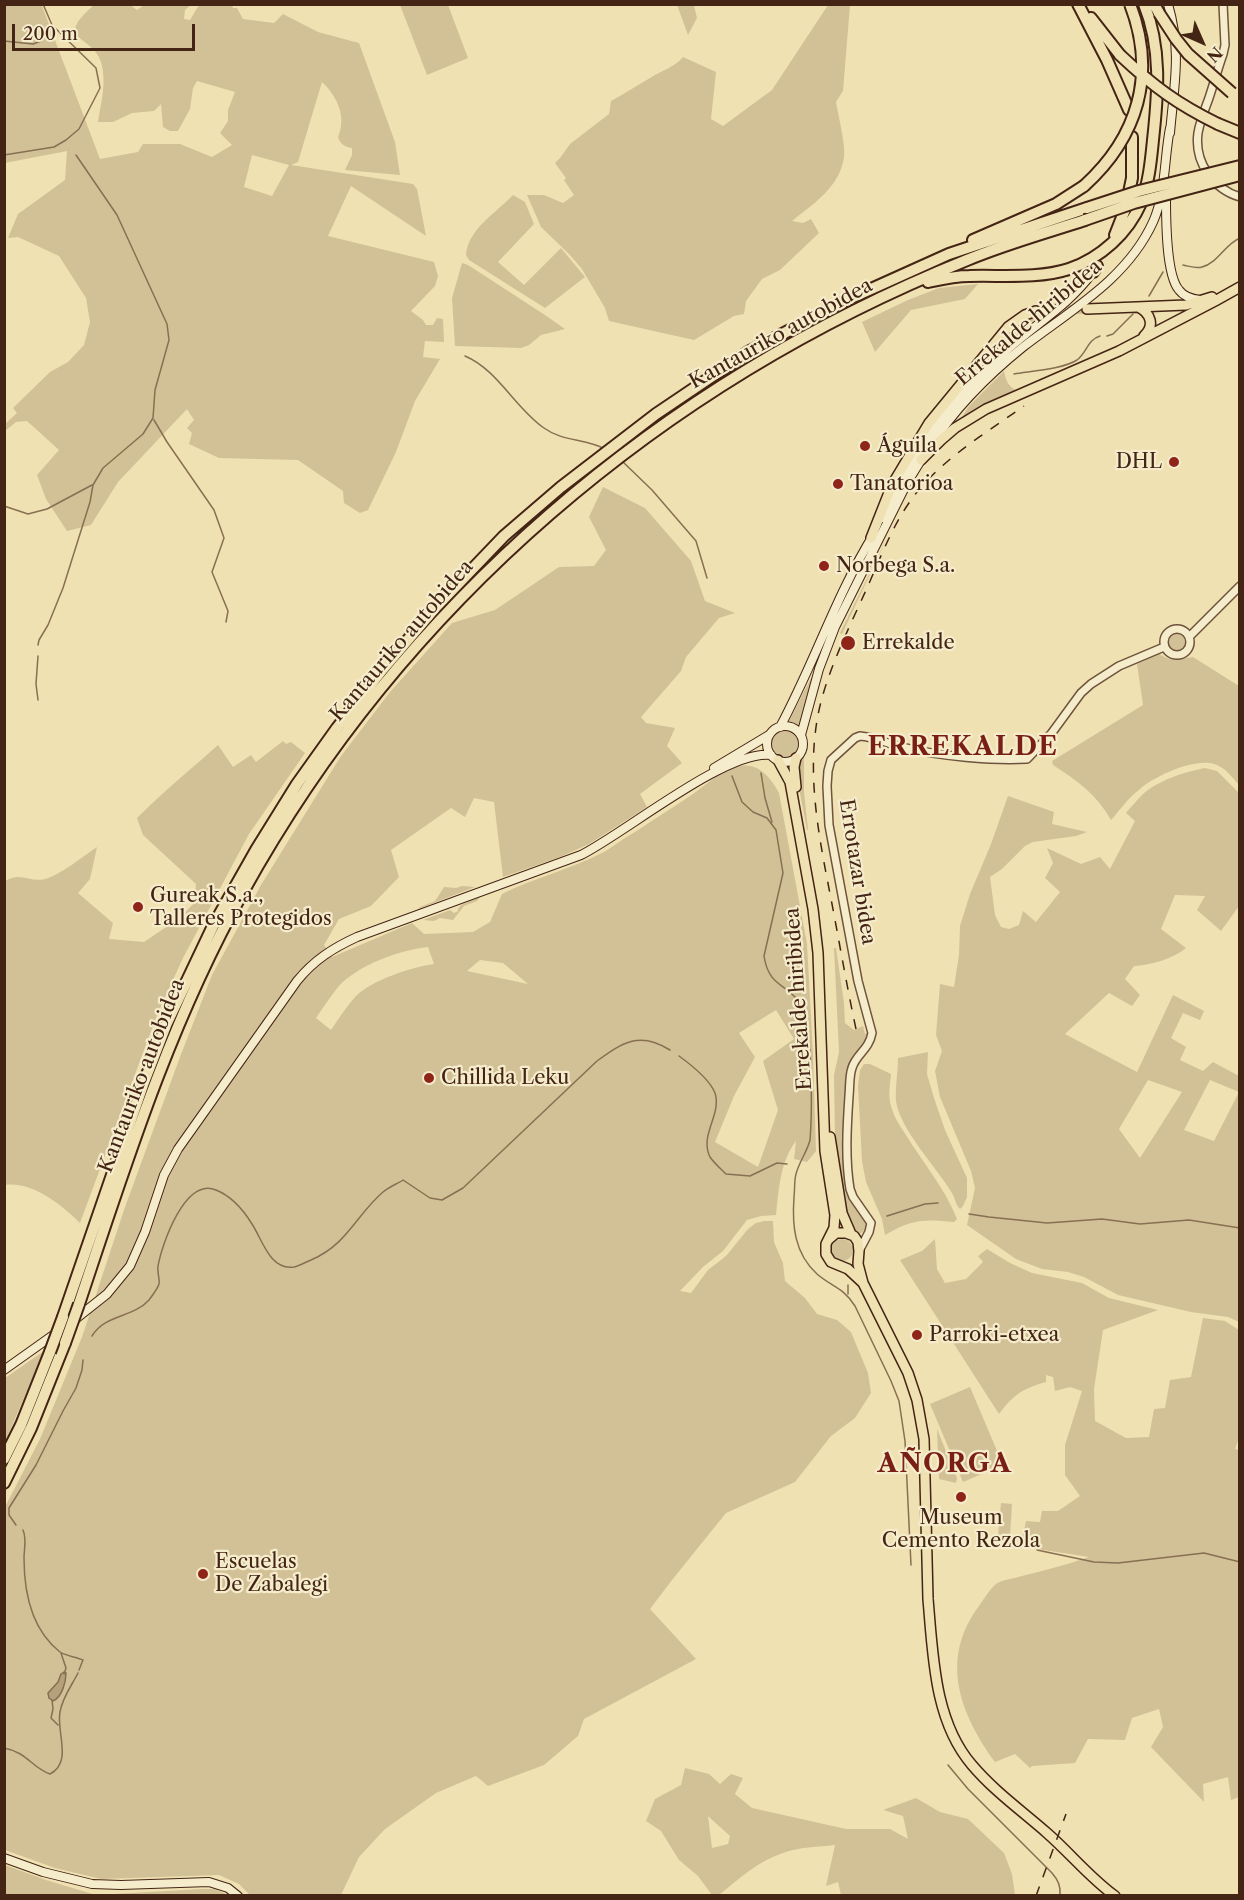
<!DOCTYPE html>
<html>
<head>
<meta charset="utf-8">
<style>
  body { margin:0 }
  #map { position:relative; width:1244px; height:1900px; overflow:hidden; background:#efe1b1; font-family:"Libre Caslon Text",serif }
  canvas { display:block }
  .frame { position:absolute; inset:0; border:6px solid #442415; pointer-events:none }
  .north { position:absolute; left:1172px; top:12px; width:60px; height:60px; -webkit-text-stroke:4px #f5eccc; paint-order:stroke; rotate:135deg; font-size:16px; font-weight:700; line-height:24px; text-align:center; color:#442415 }
  .north::after { content:''; display:block; margin:auto; width:21px; height:27px; background:#442415; clip-path:polygon(50% 0,100% 100%,50% 72%,0 100%) }
  .scale { position:absolute; left:12px; top:24px; width:183px; height:27px; box-sizing:border-box; border:3px solid #442415; border-top:0; padding-left:8px; font-size:18px; line-height:21px; white-space:nowrap; color:#442415; -webkit-text-stroke:4px #f5eccc; paint-order:stroke }
</style>
</head>
<body>
<div id="map">
<canvas width="1244" height="1900"></canvas>
<div class="frame"></div>
<div class="north">N</div>
<div class="scale">200 m</div>
</div>
<script>
const ctx = document.querySelector('canvas').getContext('2d');
ctx.lineJoin = 'round';
function fill(path, color) {
  ctx.fillStyle = color;
  ctx.fill(path, 'evenodd');
}
function strokePath(path, color, width, dash) {
  ctx.strokeStyle = color;
  ctx.lineWidth = width;
  ctx.lineCap = dash ? 'butt' : 'round';
  ctx.setLineDash(dash || []);
  ctx.stroke(path);
}
function write(font, color, halo, rows, align = 'center') {
  ctx.font = font + ' "Libre Caslon Text",serif';
  ctx.lineWidth = 4.5;
  ctx.setLineDash([]);
  ctx.textBaseline = 'middle';
  ctx.strokeStyle = halo;
  ctx.fillStyle = color;
  for (const [text, x, y, turn = 0] of rows) {
    ctx.save();
    ctx.translate(x, y);
    ctx.rotate((+turn || 0) * Math.PI / 180);
    ctx.textAlign = isNaN(turn) ? turn : align;
    if (halo) ctx.strokeText(text, 0, 0);
    ctx.fillText(text, 0, 0);
    ctx.restore();
  }
}
fill(new Path2D(`
  M5,4L43,5L42,6L100,159L138,152L143,144H180L212,157L232,145L220,133L228,121V110L235,92L197,81L193,88L190,109L178,131H170L163,127L161,104L154,111L132,113L113,122H98C101,102 107,82 101,62C93,35 52,41 94,5H130L137,10L144,5H191L185,10L184,19L190,20L199,5H232L233,8H237L243,19L274,23L283,14L318,32L359,43L395,142L400,175L345,170L352,155V148C345,147 340,144 338,137C347,117 337,96 322,82L298,162L291,165L413,184L417,189L426,236L351,186L328,236L434,262L438,276L435,286L411,311L423,320L426,325H433L437,318L443,319L444,342L425,341L423,357L440,359L415,401L396,452L368,510L360,513L344,503L343,491L298,460L219,458L189,444L192,433L187,428L194,420L187,409L118,482L91,525L67,531L46,499L37,475L59,450L27,421L16,422L5,431V424L17,413L13,408L50,372L68,362L84,345L90,322L86,298L59,256L18,237L8,238L18,214L65,180L67,151L5,163ZM252,155L289,165L272,196L244,187Z
  M400,5H448L468,58L427,75Z
  M677,5H694L697,18L688,35Z
  M828,5H850L843,91L836,102C838,114 846,146 844,157C840,187 813,204 792,221L803,223L811,219L819,233L780,270L762,279L746,301L744,314L734,316L694,340L609,321L605,308L582,269L570,255L541,227L527,195H544L563,203L574,195L564,180L566,178L555,163L560,158L570,144L609,114L611,101C625,93 637,86 650,78C662,70 674,68 683,57L716,72L711,119L723,126L772,90Z
  M513,195L525,202L534,224L498,262L524,285L561,248L585,277L545,308L469,260L466,255C468,229 496,213 513,195Z
  M462,263L468,265L545,315L565,329L541,335L529,345L521,348L455,346L452,298Z
  M978,284L965,299L911,310L875,352L862,322L908,300L939,288Z
  M1055,303L994,352L1016,325L1040,315L1039,307Z
  M1004,371C1006,381 1008,386 1017,391L972,412L960,420L969,406Z
  M603,487L645,508L691,561L705,601L735,613L719,618L686,657L681,671L641,717L646,723L675,728L667,746L682,763L640,794L647,807L589,844L560,857L503,877L494,802L474,798L465,817L451,808L391,850L399,877L371,906L339,919L324,945L332,957L412,923L424,934L473,932L490,922L502,894C534,878 571,869 604,852C614,846 624,838 635,832C654,819 674,807 693,794C706,785 723,769 740,766C759,763 771,778 779,793L807,944L813,1054L816,1151L807,1162L794,1159L796,1141C780,1162 779,1189 776,1215L761,1216L747,1220L723,1251L703,1267L680,1291L691,1293L708,1270L726,1256L748,1229L756,1223L764,1221H773L774,1242L783,1263L785,1281L805,1298L817,1314L837,1320L851,1332L868,1373L871,1393L855,1418L831,1436L795,1482L726,1513L672,1580L650,1609L696,1659L584,1719L578,1736L544,1765L488,1786L476,1776L436,1793L385,1829L359,1857L341,1895H250L239,1884L219,1875L101,1879L55,1868L5,1850L4,1509L40,1439L82,1337L125,1207L180,1057L212,975L261,885L341,756L390,692L452,623L495,610L559,567L594,566L606,550L589,517ZM428,947L434,964C412,967 372,980 356,996C347,1006 339,1018 331,1030L316,1018C323,1008 330,997 338,987C358,965 399,950 428,947ZM480,960L503,963L528,984L467,971ZM776,1010L794,1039L763,1061L778,1110L758,1167L715,1142L734,1096L755,1057L739,1033Z
  M888,536L842,634L840,633Z
  M1167 642a9 9 0 1 1 18 0a9 9 0 1 1-18 0Z
  M1159,654C1177,664 1175,659 1193,657L1239,686V785C1232,777 1225,767 1214,764C1194,758 1155,776 1140,789C1129,797 1120,810 1111,820C1097,795 1077,780 1053,765L1052,761L1143,705L1137,664Z
  M811,678L812,682L799,726L789,721Z
  M770 744a14 14 0 1 1 28 0a14 14 0 1 1-28 0Z
  M283,741L286,744L291,742L305,753L249,834L183,958L157,1015L80,1223C62,1205 32,1181 5,1185V881C21,871 30,883 45,879C59,876 85,855 97,847L90,879L78,893L113,923L109,939L144,942L181,917L194,903L196,884L143,835L137,818C163,792 191,769 218,745L233,767L251,755L256,762Z
  M804,754V792L808,830H807L796,772L797,763Z
  M1205,768L1217,771L1239,793V906L1221,931L1197,910L1205,896L1175,895L1161,929L1186,948C1173,959 1151,965 1134,966L1125,979L1140,995L1132,1006L1109,993L1065,1034L1137,1072L1173,995L1204,1011L1200,1020L1183,1013L1171,1038L1186,1047L1180,1060L1203,1071L1213,1062L1239,1076V1092L1210,1080L1184,1130L1214,1141L1239,1092V1322L1228,1317L1191,1312L1118,1295L1084,1277L1068,1272L1042,1269L1016,1259L967,1225L975,1188L971,1171L940,1097L935,1071L942,1051L936,1035L940,984L954,987L959,955L960,926L970,894L991,844L1008,796L1054,812L1052,824L1087,832L1076,836L1033,842L1025,846L1002,869L990,877L995,915L1001,927L1009,929L1019,925L1023,911L1036,922L1060,892L1045,878L1053,863L1047,848L1081,864L1100,857L1110,869L1135,821L1126,813C1131,807 1137,800 1142,795C1158,780 1185,772 1205,768ZM1148,1080L1182,1092L1140,1158L1119,1129Z
  M462,886L475,887L418,909L420,907L435,901L444,887L456,888Z
  M480,897L477,901L464,906L453,920L440,918L434,921L423,920L450,910L454,913L458,911V909L461,905Z
  M834,948H836L844,1003L845,1023L854,1030L863,1026L865,1034L867,1033V1040L849,1068L851,1198L864,1219L867,1228L860,1234L855,1233L845,1217L838,1168L835,1139L834,1075L839,1052Z
  M928,1052L927,1074L934,1098L945,1130L967,1178V1197L963,1206L960,1209C955,1204 955,1198 952,1193C937,1168 899,1128 896,1101C895,1090 898,1070 898,1058Z
  M864,1064H870L891,1074C890,1085 888,1095 891,1106C894,1117 900,1126 906,1135C923,1163 945,1188 957,1219L954,1222C924,1219 912,1219 885,1235L882,1219L866,1182L862,1161L858,1086L860,1070Z
  M935,1239L937,1269L945,1283L966,1279L983,1262L978,1256L987,1249L1010,1263L1032,1273L1082,1283L1109,1298L1158,1310L1103,1330L1094,1389L1095,1421L1126,1438L1149,1437L1154,1409L1165,1408L1170,1380L1191,1377L1203,1318L1225,1321L1239,1330L1240,1435L1235,1449L1240,1450L1239,1797L1231,1800L1228,1777L1203,1784L1204,1802L1151,1747L1163,1727L1159,1709L1132,1718L1125,1740L1088,1739L1075,1763L1032,1766L1030,1768L1015,1754L995,1762C960,1714 939,1659 979,1606C984,1599 990,1589 996,1584C1001,1580 1012,1579 1018,1577C1042,1571 1066,1565 1089,1557L1018,1546L1024,1531L1026,1521L1040,1522L1042,1511H1058L1080,1496L1065,1475V1445L1082,1391L1070,1387L1055,1391L1053,1377L1046,1375V1382C1022,1389 1014,1394 999,1414L900,1260L922,1251Z
  M831 1250a11 11 0 1 1 22 0a11 11 0 1 1-22 0Z
  M44,1351L5,1442V1378Z
  M970,1387L1003,1465L963,1482L930,1404Z
  M937,1429L957,1478L956,1483L939,1479Z
  M1001,1503L1012,1504L1010,1536L998,1535Z
  M685,1768L709,1774L720,1784L731,1774L743,1778L735,1794L752,1808L846,1829H890L908,1839L903,1816L883,1810L916,1798L940,1812L968,1819L1004,1853L1012,1874L1015,1895H841L838,1882L826,1886L835,1845C818,1847 799,1847 783,1853C758,1861 739,1879 719,1895H712L698,1876L679,1860L661,1831L646,1821L655,1799L681,1785ZM708,1816L730,1836L728,1844L712,1848Z
  M5,1865L46,1880L96,1895L202,1889H214L228,1895H5Z`), '#d2c196');
const water = new Path2D(`
  M64,1672L66,1673C66,1682 62,1697 53,1701L49,1698L48,1693L58,1682L61,1674Z`);
fill(water, '#b5a17c');
strokePath(water, '#886f53', 1.5);
strokePath(new Path2D(`
  M4,41L33,44L41,41L52,26
  M4,155L54,147L66,140L79,129L100,88L96,68L52,25L43,4
  M1183,265C1189,266 1196,269 1202,267C1218,263 1225,244 1240,238
  M1149,296L1163,272
  M1107,336L1113,334L1133,314
  M465,356C498,370 515,408 544,428C563,442 585,438 605,449
  M1014,374C1032,371 1063,369 1077,360C1087,353 1087,340 1100,336
  M154,420L167,442L214,510L224,538L212,572L228,611L226,622
  M623,462L652,490L696,541L707,578
  M4,506L28,514L47,509L92,485
  M38,645L39,640L48,625L63,588L90,502L93,485L103,468L143,434L153,418L155,390L169,340L167,324L117,215L76,155
  M38,656L36,684L38,700
  M761,773L765,798L772,822
  M732,776L742,802L753,812L767,818L776,830L783,873L764,956C769,989 789,983 802,1006C813,1024 812,1115 810,1140C807,1152 799,1162 796,1174C794,1181 795,1189 794,1197C792,1225 794,1253 817,1274C832,1287 843,1287 855,1306L891,1381L899,1401L905,1441L911,1565
  M679,1056C690,1064 710,1080 715,1093C722,1115 699,1135 710,1157C714,1163 721,1169 726,1174L750,1176L777,1163L787,1164
  M969,1214L989,1217L1047,1223L1102,1219L1140,1224L1189,1220L1240,1228
  M887,1216L925,1204L938,1203
  M848,1285V1294
  M92,1336C105,1314 133,1318 149,1300C152,1296 158,1288 159,1284C160,1279 157,1272 158,1266C162,1244 185,1177 216,1190C231,1196 244,1211 252,1224C262,1239 270,1271 294,1267C299,1266 306,1262 311,1260C348,1244 356,1215 383,1192C389,1187 397,1184 403,1180L430,1198L442,1200L463,1188L597,1061C623,1042 640,1031 670,1050
  M16,1525L9,1515V1508L36,1465L63,1411L76,1388L82,1370L83,1360
  M23,1530C27,1539 24,1549 24,1558C24,1593 32,1630 60,1652C66,1656 76,1657 83,1660L79,1670
  M1021,1547L1026,1548
  M1037,1550L1094,1562L1118,1563L1204,1553L1240,1562
  M61,1653L66,1668L64,1674
  M52,1700L53,1709L51,1718L58,1725
  M4,1748C27,1752 32,1768 50,1774C73,1762 56,1732 60,1712C62,1698 72,1685 78,1673
  M948,1765L968,1789L1052,1873C1058,1880 1061,1886 1060,1896`), '#886f53', 1.5);
strokePath(new Path2D(`
  M1036,311L1087,309`), '#cdbb92', 9, [9, 4.5]);
const tertiary = new Path2D(`
  M1223,4L1225,45L1223,54C1218,68 1214,83 1209,98C1205,109 1200,121 1198,133C1194,162 1213,189 1240,197
  M1164 642a13 13 0 1 1 26 0a13 13 0 1 1-26 0Z
  M1189,637L1240,586
  M859,1251L869,1232L871,1223L853,1197L850,1189C845,1159 847,1126 849,1096C850,1087 849,1077 852,1068C856,1054 869,1050 872,1033L858,981L829,825L827,786L828,771L831,760L855,738L860,736C875,737 891,745 906,748C940,756 992,761 1027,759L1051,734L1081,693L1091,684L1119,666L1164,647`);
const secondary = new Path2D(`
  M1168,4C1182,52 1174,85 1170,133
  M1166,190C1166,212 1165,274 1179,290C1184,297 1192,299 1200,300
  M930,447C955,408 987,376 1023,347C1071,310 1127,279 1153,222C1166,193 1164,159 1170,128
  M883,518C893,498 903,476 915,457C940,416 972,381 1008,349C1038,322 1068,306 1093,272
  M767 744a18 18 0 1 1 36 0a18 18 0 1 1-36 0Z
  M780,727C814,664 836,595 874,534
  M801,735L819,669L835,627L907,483L923,457
  M714,768L769,735
  M73,1321L107,1294L130,1266L145,1232L164,1175L178,1149L297,981C314,960 333,948 357,937L581,855C625,833 727,749 771,755
  M4,1370L56,1333
  M4,1858L43,1872L92,1884L121,1885L209,1882L228,1888L238,1896`);
const primary = new Path2D(`
  M796,758L794,767L796,787
  M778,760L790,782L813,909L818,953L825,1151L835,1215L834,1228L826,1244V1254L831,1262L848,1269L862,1282
  M830,1137L842,1213L851,1234
  M829,1239L836,1233H846L854,1236L858,1242L859,1251L858,1264L863,1283L908,1373L917,1400L924,1439L928,1599C933,1655 934,1721 972,1765C994,1791 1022,1811 1047,1833C1070,1853 1090,1878 1115,1896`);
const trunk = new Path2D(`
  M1138,307C1151,313 1155,326 1144,336
  M1087,309L1186,305L1212,297
  M921,460L941,440L955,428L986,409L1119,351L1215,301L1240,287
  M871,538L892,485L929,423L1008,327L1025,315L1036,311`);
const motorway = new Path2D(`
  M1078,4L1107,60L1129,110
  M1154,4L1159,13
  M1091,18L1120,55
  M1218,124L1240,133
  M1115,235L1126,207L1132,178V137
  M973,240L1056,204L1084,186
  M1093,272L1097,266
  M928,282C942,279 955,276 969,276C1002,275 1038,279 1069,269C1101,258 1128,233 1141,203C1149,183 1151,160 1153,140C1158,94 1162,48 1144,4
  M79,1304C126,1163 170,1022 243,892C403,603 661,383 967,260C1005,244 1045,233 1085,220
  M63,1317L143,1085L167,1023L213,926L256,850L297,784L337,728L383,669L436,607L504,536L561,487L656,414L748,352L849,299L949,254L1087,208
  M4,1459L21,1425L50,1352
  M4,1483L31,1428L65,1343`);
strokePath(tertiary, '#6f533c', 10);
strokePath(secondary, '#442415', 10);
strokePath(primary, '#442415', 12);
strokePath(trunk, '#442415', 12);
strokePath(motorway, '#442415', 14);
strokePath(tertiary, '#f5eccc', 7);
strokePath(secondary, '#f5eccc', 8);
strokePath(primary, '#efe1b1', 9);
strokePath(trunk, '#efe1b1', 9);
strokePath(motorway, '#efe1b1', 10);
strokePath(new Path2D(`
  M856,1029C847,987 840,946 832,904C820,842 806,778 818,715C826,673 850,626 867,588C883,552 897,513 924,484C952,453 990,430 1024,406
  M1036,1896L1066,1814`), '#442415', 1.5, [10, 10]);
const motorwayBridge = new Path2D(`
  M1159,13L1176,39L1188,54L1232,93
  M1120,55C1153,86 1177,104 1218,124
  M1084,186C1138,137 1157,74 1130,4
  M1087,208L1139,191L1240,166
  M1085,220L1134,203L1240,175
  M65,1343L79,1304
  M50,1352L63,1317`);
strokePath(motorwayBridge, '#442415', 14, []);
strokePath(motorwayBridge, '#efe1b1', 10);
for (const [x, y, r, color] of [
  [865,446,6,"#8f2418"],
  [1174,462,6,"#8f2418"],
  [838,484,6,"#8f2418"],
  [824,566,6,"#8f2418"],
  [848,643,8,"#8f2418"],
  [138,907,6,"#8f2418"],
  [429,1078,6,"#8f2418"],
  [917,1335,6,"#8f2418"],
  [961,1497,6,"#8f2418"],
  [203,1574,6,"#8f2418"]
]) {
  const dot = new Path2D();
  dot.arc(x, y, r, 0, 2 * Math.PI);
  ctx.fillStyle = color;
  ctx.fill(dot);
  strokePath(dot, '#f5eccc', 2);
}
write('20px', '#442415', '#f5eccc', [
  ["Errekalde hiribidea",1029,323,-40],
  ["Kantauriko autobidea",781,334,-29],
  ["Kantauriko autobidea",402,641,-49],
  ["Errotazar bidea",857,872,81],
  ["Errekalde hiribidea",799,999,-94],
  ["Kantauriko autobidea",142,1076,-69]
]);
write('20px', '#442415', '#f5eccc', [
  ["Águila",877,446],
  ["DHL",1162,462,"right"],
  ["Tanatorioa",850,484],
  ["Norbega S.a.",836,566],
  ["Errekalde",862,643],
  ["Gureak S.a.,",150,896],
  ["Talleres Protegidos",150,919],
  ["Chillida Leku",441,1078],
  ["Parroki-etxea",929,1335],
  ["Museum",961,1518,"center"],
  ["Cemento Rezola",961,1541,"center"],
  ["Escuelas",215,1562],
  ["De Zabalegi",215,1585]
], 'left');
ctx.letterSpacing = '1.5px';
write('bold 26px', '#7a1f14', '#f5eccc', [
  ["ERREKALDE",963,747],
  ["AÑORGA",945,1464]
]);
ctx.letterSpacing = '0px';
</script>
</body>
</html>
